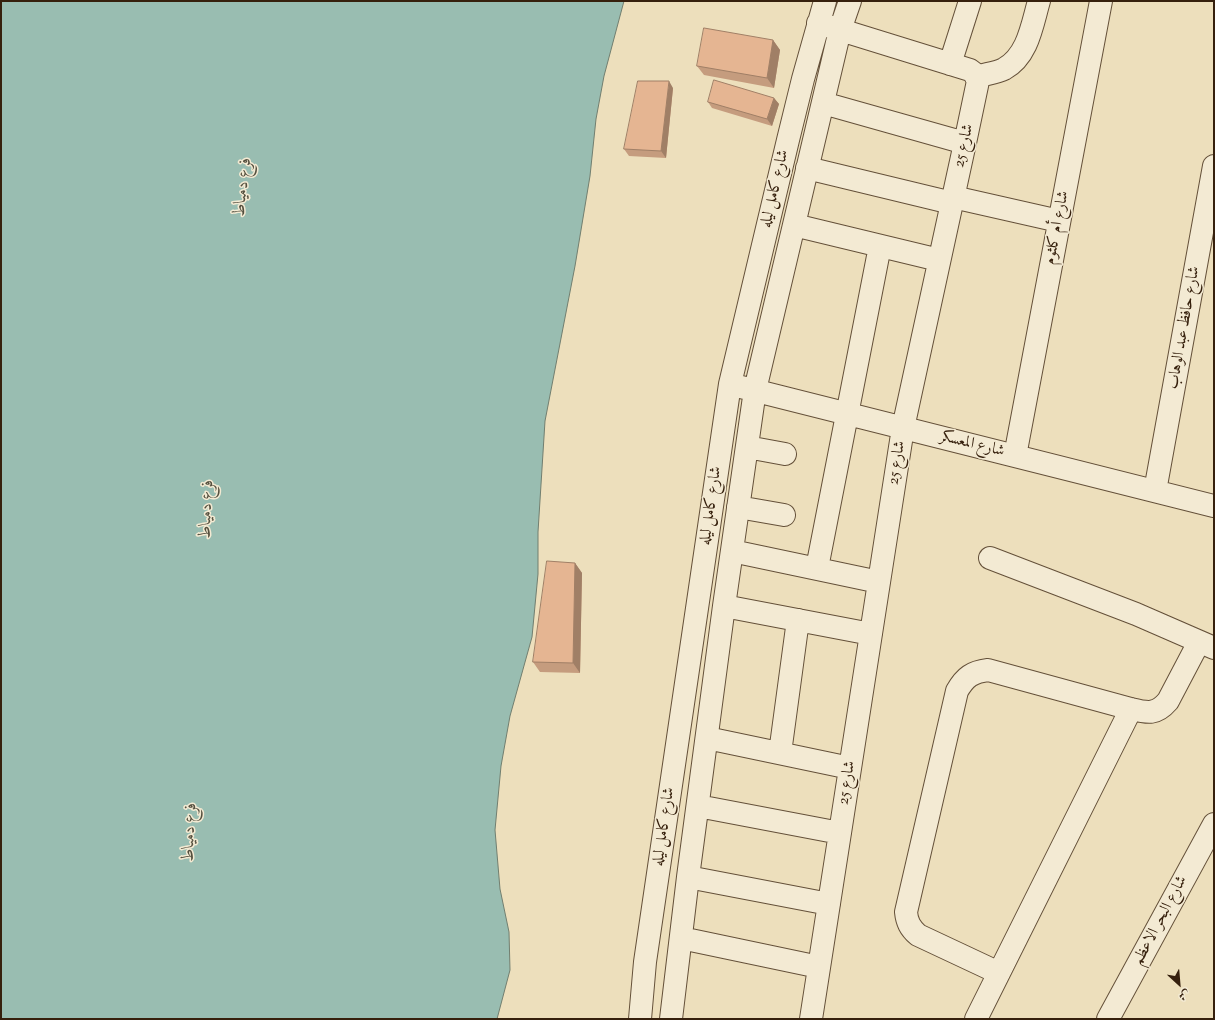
<!DOCTYPE html>
<html>
<head>
<meta charset="utf-8">
<style>
  body { margin:0 }
  #map { position:relative; width:1215px; height:1020px; overflow:hidden; background:#eddfbc; font-family:"Sorts Mill Goudy",Amiri,serif }
  canvas { display:block }
  .frame { position:absolute; inset:0; border:2px solid #36200d; pointer-events:none }
  .north { position:absolute; left:1159px; top:964px; width:40px; height:40px; -webkit-text-stroke:3px #f3ead3; paint-order:stroke; rotate:154deg; font-size:11px; font-weight:700; line-height:16px; text-align:center; color:#36200d }
  .north::after { content:''; display:block; margin:auto; width:14px; height:18px; background:#36200d; clip-path:polygon(50% 0,100% 100%,50% 72%,0 100%) }
</style>
</head>
<body>
<div id="map">
<canvas width="1215" height="1020"></canvas>
<div class="frame"></div>
<div class="north">ش</div>
</div>
<script>
const ctx = document.querySelector('canvas').getContext('2d');
ctx.lineJoin = 'round';
function fill(path, color) {
  ctx.fillStyle = color;
  ctx.fill(path, 'evenodd');
}
function strokePath(path, color, width, dash) {
  ctx.strokeStyle = color;
  ctx.lineWidth = width;
  ctx.lineCap = dash ? 'butt' : 'round';
  ctx.setLineDash(dash || []);
  ctx.stroke(path);
}
function write(font, color, halo, rows, align = 'center') {
  ctx.font = font + ' "Sorts Mill Goudy",Amiri,serif';
  ctx.lineWidth = 3;
  ctx.setLineDash([]);
  ctx.textBaseline = 'middle';
  ctx.strokeStyle = halo;
  ctx.fillStyle = color;
  for (const [text, x, y, turn = 0] of rows) {
    ctx.save();
    ctx.translate(x, y);
    ctx.rotate((+turn || 0) * Math.PI / 180);
    ctx.textAlign = isNaN(turn) ? turn : align;
    if (halo) ctx.strokeText(text, 0, 0);
    ctx.fillText(text, 0, 0);
    ctx.restore();
  }
}
const water = new Path2D(`
  M1,1H624L604,76L596,119L590,176L575,266L545,421L538,532V574L532,637L510,716L501,766L495,830L500,889L509,932L510,970L497,1019H1Z`);
fill(water, '#99bdb1');
strokePath(water, '#717e6f', 1);
const minor = new Path2D(`
  M950,64L970,1
  M976,77C985,74 996,73 1004,69C1028,56 1032,25 1039,1
  M823,103L965,143
  M807,168L952,203
  M953,197L1059,221
  M794,225L939,260
  M741,387L1214,506
  M747,447L785,454
  M1015,456L1101,1
  M1155,491L1214,166
  M738,507L784,515
  M732,551L879,582
  M990,558L1136,614L1214,648
  M817,568L880,246
  M724,606L871,634
  M707,738L850,768
  M780,753L798,620
  M698,806L840,833
  M688,877L829,904
  M681,938L819,967
  M999,973L918,935C910,928 907,922 906,912L957,691C965,677 972,672 988,670L1131,709C1148,713 1156,715 1168,701L1199,642
  M640,1019L645,962L730,384L788,140L803,79L825,1
  M671,1019L688,877L724,606L755,390L840,30L850,1
  M811,1019L903,428L965,143L978,81L974,73L970,70L818,23
  M976,1019L1131,709
  M1108,1019L1214,824`);
strokePath(minor, '#645039', 24);
strokePath(minor, '#f3ead3', 22);
fill(new Path2D(`
  M773,40L780,50L774,88L704,75L697,66Z
  M673,88L666,158L629,156L624,149Z
  M774,98L779,104L772,126L712,108L708,102Z
  M575,563L582,573L580,673L540,672L533,662Z`), '#c59c7e');
fill(new Path2D(`
  M773,40L780,50L774,88L767,78Z
  M669,81L673,88L666,158L661,151Z
  M774,98L779,104L772,126L767,119Z
  M575,563L582,573L580,673L573,663Z`), '#a07f66');
const building = new Path2D(`
  M704,28L773,40L767,78L697,66Z
  M714,80L774,98L767,119L708,102Z
  M638,81H669L661,151L624,149Z
  M547,561L575,563L573,663L533,662Z`);
fill(building, '#e5b592');
strokePath(building, '#a07f66', 1);
write('16px', '#36200d', '#f3ead3', [
  ["شارع 25",965,146,-77],
  ["شارع كامل ليله",776,189,-77],
  ["شارع أم كلثوم",1058,228,-79],
  ["شارع حافظ عبد الوهاب",1185,328,-80],
  ["شارع المعسكر",972,445,14],
  ["شارع 25",898,463,-81],
  ["شارع كامل ليله",712,506,-82],
  ["شارع 25",848,783,-81],
  ["شارع كامل ليله",665,827,-82],
  ["شارع البحر الاعظم",1161,921,-62]
]);
write('italic 17px', '#544f3e', '#f3ead3', [
  ["فرع دمياط",244,187,-83],
  ["فرع دمياط",208,509,-87],
  ["فرع دمياط",191,832,-87]
]);
</script>
</body>
</html>
